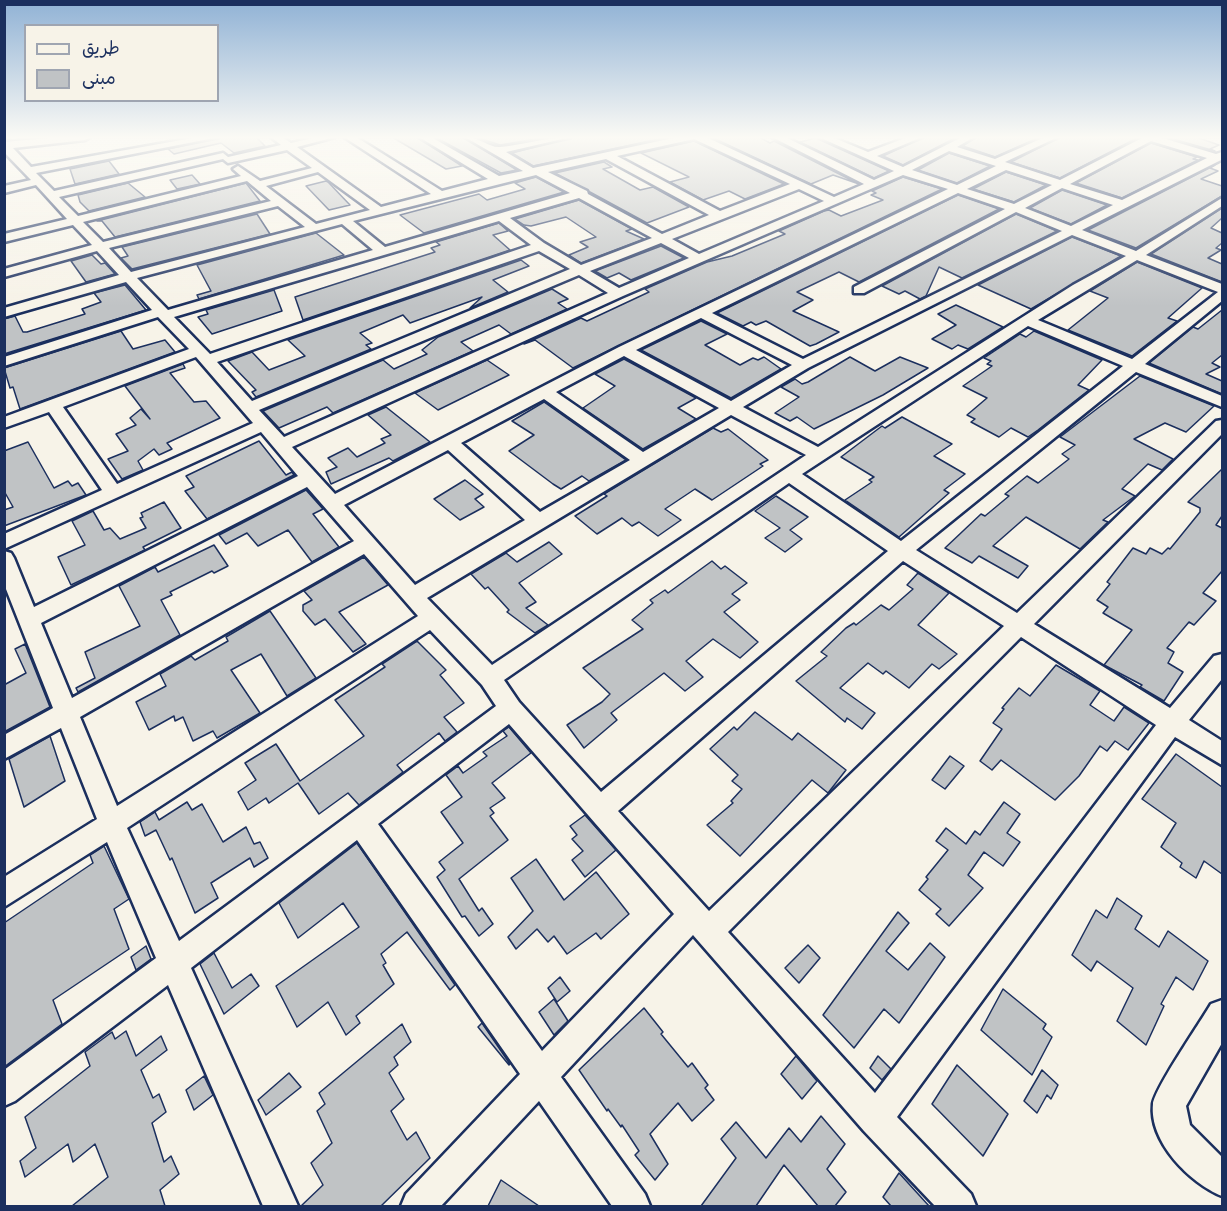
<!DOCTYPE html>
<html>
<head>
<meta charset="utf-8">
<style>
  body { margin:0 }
  #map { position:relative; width:1227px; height:1211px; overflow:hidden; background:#f7f3e8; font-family:"Patrick Hand","Playpen Sans Arabic",sans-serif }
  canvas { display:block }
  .frame { position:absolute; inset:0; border:6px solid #1b2f5e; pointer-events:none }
  .legend { position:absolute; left:24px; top:24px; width:195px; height:78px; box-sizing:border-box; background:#f7f3e8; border:2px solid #9fa5b1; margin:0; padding:8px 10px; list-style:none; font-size:18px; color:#1b2f5e }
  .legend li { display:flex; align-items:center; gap:12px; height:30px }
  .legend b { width:30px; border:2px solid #9fa5b1 }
</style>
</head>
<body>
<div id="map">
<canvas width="1227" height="1211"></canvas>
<div class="frame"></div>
<ul class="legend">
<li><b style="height:8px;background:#f7f3e8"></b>طريق</li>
<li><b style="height:16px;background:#c0c3c5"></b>مبنى</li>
</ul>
</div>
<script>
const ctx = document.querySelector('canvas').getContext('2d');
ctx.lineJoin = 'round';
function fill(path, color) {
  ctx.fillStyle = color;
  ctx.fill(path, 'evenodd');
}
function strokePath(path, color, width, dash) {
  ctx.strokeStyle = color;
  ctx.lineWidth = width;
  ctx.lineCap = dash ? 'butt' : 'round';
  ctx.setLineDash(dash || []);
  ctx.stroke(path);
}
const building = new Path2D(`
  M221,137H256L265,146L234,153L221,143L174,154L168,149Z
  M392,137H417L462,166L446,169Z
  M435,137H463L517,170L501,173Z
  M476,137H547L500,145Z
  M573,137H668L533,166L512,153Z
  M711,137H759L770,143L774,141L859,184L833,175L811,184Z
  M924,137H957L903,165L883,156Z
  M976,137H1040L995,157L963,146Z
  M1060,137H1139L1060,178L1011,162Z
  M1166,137H1196L1219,145L1210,149L1215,151Z
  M816,138L818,139L889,171L874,178L800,142Z
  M694,141L784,184L745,199L729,191L703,200L670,182L689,177L641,153Z
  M1151,143L1197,157L1193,159L1198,160L1122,198L1076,183Z
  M949,153L990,166L957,183L918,170Z
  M109,161L119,174L75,184L70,169Z
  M604,162L612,167L603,169L640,190L653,187L689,207L647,223L555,173Z
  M1215,165L1210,168L1218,171L1201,179L1222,186V196L1136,248L1088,230Z
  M1006,172L1046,185L1014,202L973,189Z
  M192,175L200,184L177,189L170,180Z
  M536,177L564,192L424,233L400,215L479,194L487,200L525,189L515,183Z
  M903,177L942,189L573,368L535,340L524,344L581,318L587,321L649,292L645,289L707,262L732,256L785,234L779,231L824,211L829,210L841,216L883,200L871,195L876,193L872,191Z
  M326,181L328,182L350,205L329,210L306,186Z
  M128,183L145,197L89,211L80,202L78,195Z
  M246,183L260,201L115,237L102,221H97Z
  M1062,190L1107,205L1071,224L1030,208Z
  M958,195L999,209L859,282L839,272L797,292L813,300L793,311L839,332L816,344L810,346L766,321L756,325L751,322L743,326L717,313Z
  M579,200L632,229L626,231L644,239L581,263L569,255L588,247L580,242L596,237L566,217L531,226L524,225L515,219Z
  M1222,208V218L1211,228L1222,233V243L1216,248L1221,250L1208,258L1222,264V282L1151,254Z
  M257,214L270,234L132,269L121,258L128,256L122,247Z
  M1016,214L1057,231L962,278L939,267L926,296L920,299L905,291L899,294L882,286Z
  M499,223L508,231L493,235L510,250L303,320L295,297L435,252L431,248L440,245L436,242Z
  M316,233L344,255L199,299L197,295L211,291L197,265Z
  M1072,237L1121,256L1031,309L978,285Z
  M661,246L684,258L631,280L619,273L607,278L595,271Z
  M92,255L101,264L105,263L115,274L86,282L71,261Z
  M521,260L529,266L493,280L508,292L470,308L482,297L410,323L403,315L360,333L372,343L366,345L371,349L256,397L252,392L256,390L228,361L252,352L269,370L305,356L288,340Z
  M1137,262L1202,288L1168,318L1177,321L1132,356L1068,330L1108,298L1090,291Z
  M125,285L146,310L4,354V319L15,316L23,332H27L85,314L82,309L101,302L94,293Z
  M552,289L568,299L558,303L567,309L511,334L499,325L461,342L473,351L333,413L327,407L279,428L263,411L383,360L394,369L427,354L422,350L438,337Z
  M274,290L282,311L212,334L198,317L208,314L206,310Z
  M956,305L1003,327L968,349L958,345L952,349L932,339L956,325L938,314Z
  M1222,310V355L1212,363L1220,367L1206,374L1222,381V394L1149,363L1193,327L1198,329Z
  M701,321L727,334L705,345L740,365L753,358L758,360L764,357L781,369L731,398L641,350Z
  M121,331L133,349L165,340L175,352L20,409L13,387L10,388L4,368Z
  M1034,331L1102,360L1078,385L1089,390L1038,430L1028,437L1011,428L999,437L971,422L975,419L967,415L987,398L963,386L992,366L987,364L991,361L984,358L1020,334L1026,337Z
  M850,357L875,371L900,357L928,368L883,395L814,429L797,417L790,421L775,413L799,397L781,387L795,379L802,384L808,382Z
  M624,359L696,398L678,408L696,419L643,449L583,408L615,386L595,374Z
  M487,360L509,375L438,410L415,393Z
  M183,364L185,368L170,373L194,402L206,401L220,418L167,443L172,449L159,455L154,449L138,461L143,470L122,479L108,459L128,451L116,434L136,425L130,418L141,409L150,419L125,386Z
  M1140,376L1214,406L1186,432L1165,423L1134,439L1173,459L1162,470L1148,464L1122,489L1135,496L1103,520L1108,522L1080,549L1026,517L993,546L1028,566L1018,578L979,556L972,563L945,548L981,514L985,516L1009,496L1005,494L1027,476L1038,483L1069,459L1062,454L1075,445L1060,437Z
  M544,402L626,460L589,481L582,476L561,489L553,484L509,451L534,435L512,421Z
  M386,407L430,442L393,461L389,458L331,484L326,472L337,467L328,458L348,448L357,457L385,443L381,439L391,435L368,415Z
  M902,417L952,444L934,456L965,474L944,490L949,493L899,537L845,500L872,482L869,480L874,477L841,457L882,426L885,428Z
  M713,428L721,432L728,429L768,460L760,464L763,466L712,500L695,489L665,509L681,520L658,536L639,522L632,526L622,518L597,534L575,516L607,496L604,494Z
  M259,441L286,475L292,472L294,475L207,519L185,491L194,487L186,476Z
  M28,442L54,488L68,481L72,486L78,483L86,495L4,526V510L13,507L4,491V451Z
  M1222,469V516L1216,525L1222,528V571L1203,593L1216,601L1194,625L1189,622L1167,648L1174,652L1168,663L1183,672L1164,701L1140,687L1142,685L1104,665L1132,630L1103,613L1108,607L1097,600L1110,584L1107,582L1133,548L1146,554L1150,548L1162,554L1168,548L1170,549L1200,512V508L1188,502Z
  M465,480L483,494L475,499L484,507L460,520L434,499Z
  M306,490L323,509L313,514L339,547L312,562L288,530L258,546L247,533L226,544L219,535Z
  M776,496L808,517L790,530L802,539L785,552L765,538L780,528L755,511Z
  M164,502L181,528L143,547L145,550L71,585L58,557L85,545L72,521L93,511L104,530L110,528L120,539L146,528L140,518L143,517L141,513Z
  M549,542L562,554L519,583L536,602L526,608L548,625L535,633L507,612L509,610L488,587L485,589L471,574L506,553L517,562Z
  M214,545L228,566L214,573L212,571L170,592L172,595L161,600L180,635L78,692L76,688L95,678L85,652L140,626L119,586L155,567L158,572Z
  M364,557L388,585L339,612L366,644L353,652L325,619L315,625L303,611V605L312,600L304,591Z
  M712,561L721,569L725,566L747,583L732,594L740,600L724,612L758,642L740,658L713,639L686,661L703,677L685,691L664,673L611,713L617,720L584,748L567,725L602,702L610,694L583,668L643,629L632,620L653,603L650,600L665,590L668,593Z
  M918,573L949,593L918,625L957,654L939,669L932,664L909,688L886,671L883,674L868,663L840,688L875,713L862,729L847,718L845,722L796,681L827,656L821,652L846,628L854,623L856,625L881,605L889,610L913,589L907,585Z
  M270,611L316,678L287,696L261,654L231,670L260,713L217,738L213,731L193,741L183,717L175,721L174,716L149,730L136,702L166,686L160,674L191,656L195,660L228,641L226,637Z
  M417,641L446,670L440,675L464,703L444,717L457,732L445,741L439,733L397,765L403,772L359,805L348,793L319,814L298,783L269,803L266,798L248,810L238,792L256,780L245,763L276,744L300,781L330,760L364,736L335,700L385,667L382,664Z
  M25,644L50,707L4,732V685L26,673L15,649Z
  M1056,665L1100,691L1090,705L1114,721L1124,707L1149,723L1128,750L1115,741L1107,751L1100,746L1079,776L1055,800L1001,760L992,770L980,761L1002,729L993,723L1004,709L1002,708L1019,688L1030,696Z
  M755,712L792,740L798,733L846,770L828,793L812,780L740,856L707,825L733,803L731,801L742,789L732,781L738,775L710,749L734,727L737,730Z
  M509,727L531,753L492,783L505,798L490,808L494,813L490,816L508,840L459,879L479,911L482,908L493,924L479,936L465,916L462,917L437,877L445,870L439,862L463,843L441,812L462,797L446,775L458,766L463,773L487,756L483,752L507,736L503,731Z
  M50,736L65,781L24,807L9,759Z
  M1176,754L1222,787V874L1204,861L1196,878L1180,867L1182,863L1161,847L1176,823L1142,799Z
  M950,756L964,766L945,789L932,780Z
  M187,802L192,810L202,804L223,842L246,827L254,844L260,842L268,858L254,867L250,858L211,883L218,898L195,913L172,858L170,860L156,830L145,836L140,822L155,812L159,820Z
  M1004,802L1020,814L1007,833L1020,842L1003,866L984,852L968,875L983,888L949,926L936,914L941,909L919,890L928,879L926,877L948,850L936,841L946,828L966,844L975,831L980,835Z
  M585,815L616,850L585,877L572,860L583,851L572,839L577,835L570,826Z
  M357,843L455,985L450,990L407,932L381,954L386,963L383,965L394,984L356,1016L360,1023L346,1035L328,1002L297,1027L276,986L359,927L343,903L298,938L279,903Z
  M104,846L129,899L114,909L129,949L53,1000L62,1024L4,1067V923L93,863L90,855Z
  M536,859L564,900L596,872L629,914L601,939L596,933L567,954L554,936L548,942L537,929L516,949L508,937L533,911L511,878Z
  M1117,898L1142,916L1135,929L1159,947L1168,931L1208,961L1193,990L1176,977L1161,1004L1164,1006L1146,1045L1117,1021L1133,988L1097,961L1091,971L1072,955L1096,910L1107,918Z
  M898,912L909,923L886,951L908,970L930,943L945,957L899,1023L884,1009L854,1048L823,1015Z
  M808,945L820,958L799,983L785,968Z
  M146,946L151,959L136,970L131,957Z
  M214,953L232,988L251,974L259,986L224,1014L200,964Z
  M560,977L570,991L557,1002L548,988Z
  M1003,989L1046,1024L1043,1029L1052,1037L1032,1075L981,1030Z
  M554,999L568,1021L554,1035L539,1012Z
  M644,1008L663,1032L661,1034L688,1067L692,1063L708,1085L705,1088L714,1100L692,1121L678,1103L650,1134L668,1164L655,1180L635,1155L639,1151L622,1125L621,1127L608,1109L607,1111L579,1070Z
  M482,1023L510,1064L509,1065L478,1027Z
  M402,1024L411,1042L394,1057L398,1065L389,1073L404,1099L391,1111L407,1140L416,1132L430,1158L381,1206H301L323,1185L311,1163L332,1143L317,1111L325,1104L319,1093Z
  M126,1031L136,1056L161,1036L167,1050L141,1070L153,1098L159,1094L166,1112L152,1123L164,1162L171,1156L179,1174L160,1190L165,1206H72L108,1177L95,1144L73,1162L68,1144L25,1177L20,1161L36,1148L25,1117L90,1066L85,1052L112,1032L115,1039Z
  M796,1056L817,1081L802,1099L781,1074Z
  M878,1056L891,1069L882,1080L870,1068Z
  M957,1065L1008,1114L983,1156L932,1104Z
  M1042,1070L1058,1085L1051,1099L1047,1095L1037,1113L1024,1101Z
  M289,1073L301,1087L266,1115L258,1100Z
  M204,1076L213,1095L194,1110L186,1090Z
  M821,1116L845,1144L827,1169L846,1192L835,1206H818L784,1165L756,1206H701L736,1158L721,1139L736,1122L766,1158L789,1128L801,1142Z
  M899,1173L929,1206H891L883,1197Z
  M501,1180L539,1206H488Z`);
fill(building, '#c0c3c5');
strokePath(building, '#1b2f5e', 1.5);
const street = new Path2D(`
  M60,137H90L85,140L13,148L31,167L198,137H219L36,173L54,191L223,153L228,157L281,145L271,137H282L291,143L317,137H335L297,147L381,207L431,194L344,137H356L442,191L488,179L419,137H431L499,176L523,171L465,137C479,137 490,148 500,147C524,145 546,137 571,137L506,152L533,168L678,137H706L834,197L864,184L772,137H785L874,180L894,171L819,137H832L868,152L908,137H922L877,156L903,167L962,137H974L957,147L995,159L1045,137H1058L1005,162L1060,180L1144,137H1159L1216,154L1222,152L1221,160L1082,230L1136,251L1222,198V206L1146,255L1222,284V301L1145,364L1222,396V407L1136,372L916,550L1017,613L1216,421L1222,420V434L1034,624L1170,708L1214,656L1222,654V679L1189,720L1222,741V765L1175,737L897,1117L971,1194L976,1206H935L864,1131L693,935L561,1077L645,1194L650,1206H612L539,1101L441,1206H401L406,1194L520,1074L357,840L191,968L298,1206H263L168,985L15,1101L4,1106V1070L156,958L107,842L4,907V877L97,819L61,728L4,759V735L53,708L4,584V551L11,553L14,558L34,607L298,476L261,432L4,549V534L102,490L49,412L4,428V417L189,349L158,317L4,366V357L152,310L126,282L4,317V308L119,275L97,251L4,277V269L92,245L73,225L4,242V234L67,219L36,185L4,193V186L31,180L4,152V142ZM694,139L790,184L720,211L617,156ZM1151,141L1207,158L1122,200L1070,184ZM287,150L312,168L260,181L238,166L233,169L241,176L78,216L59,197L223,159L228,163ZM949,151L996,166L957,185L912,170ZM606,159L709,215L662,234L588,194L587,191L548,172ZM1006,170L1052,185L1014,204L967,189ZM318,172L370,210L316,224L266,186ZM536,175L570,193L385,247L353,221ZM903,175L948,189L619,347L335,494L292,447L623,296ZM247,181L271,201L103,242L83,222ZM1062,188L1113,205L1071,226L1025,208ZM799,189L824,201L699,254L672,239ZM958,193L1005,209L854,287V293H864L1016,212L1062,231L803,359L712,313ZM579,198L652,238L581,265L544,243L510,218ZM278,206L305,227L131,272L109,248ZM499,221L531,245L210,354L174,317ZM342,224L373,250L168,310L137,278ZM1072,235L1126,256L1073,285L818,447L743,407L808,368ZM661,243L689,258L619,288L590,271ZM539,251L570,269L252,401L217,362ZM1137,260L1218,292L1132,359L1038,320ZM579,275L608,293L284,437L259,410ZM701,318L792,365L731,401L636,350ZM1028,326L1123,366L901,541L802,474ZM624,356L719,408L643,452L556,392ZM196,357L253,423L117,484L63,407ZM544,399L630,460L540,512L461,443ZM731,415L806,455L492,665L427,598ZM448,450L525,520L415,585L344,505ZM789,483L888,551L601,792L519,702L504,680ZM307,487L354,541L72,698L41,623ZM364,554L418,616L117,806L80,717ZM903,561L1004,626L709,911L618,811ZM430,630L482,685L496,706L179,941L127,828ZM1021,637L1156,725L875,1093L728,932ZM509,724L674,914L542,1051L378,824Z
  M1222,1000V1043L1186,1106L1190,1125L1222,1157V1196C1190,1183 1149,1142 1153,1104C1155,1088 1200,1023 1211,1004Z`);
strokePath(street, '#1b2f5e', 5);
fill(street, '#f7f3e8');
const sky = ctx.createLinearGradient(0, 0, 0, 306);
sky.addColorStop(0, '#90b2d5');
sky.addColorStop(0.45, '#fbfaf5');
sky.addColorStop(1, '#fbfaf500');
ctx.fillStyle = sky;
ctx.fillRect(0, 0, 1227, 306);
</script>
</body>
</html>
